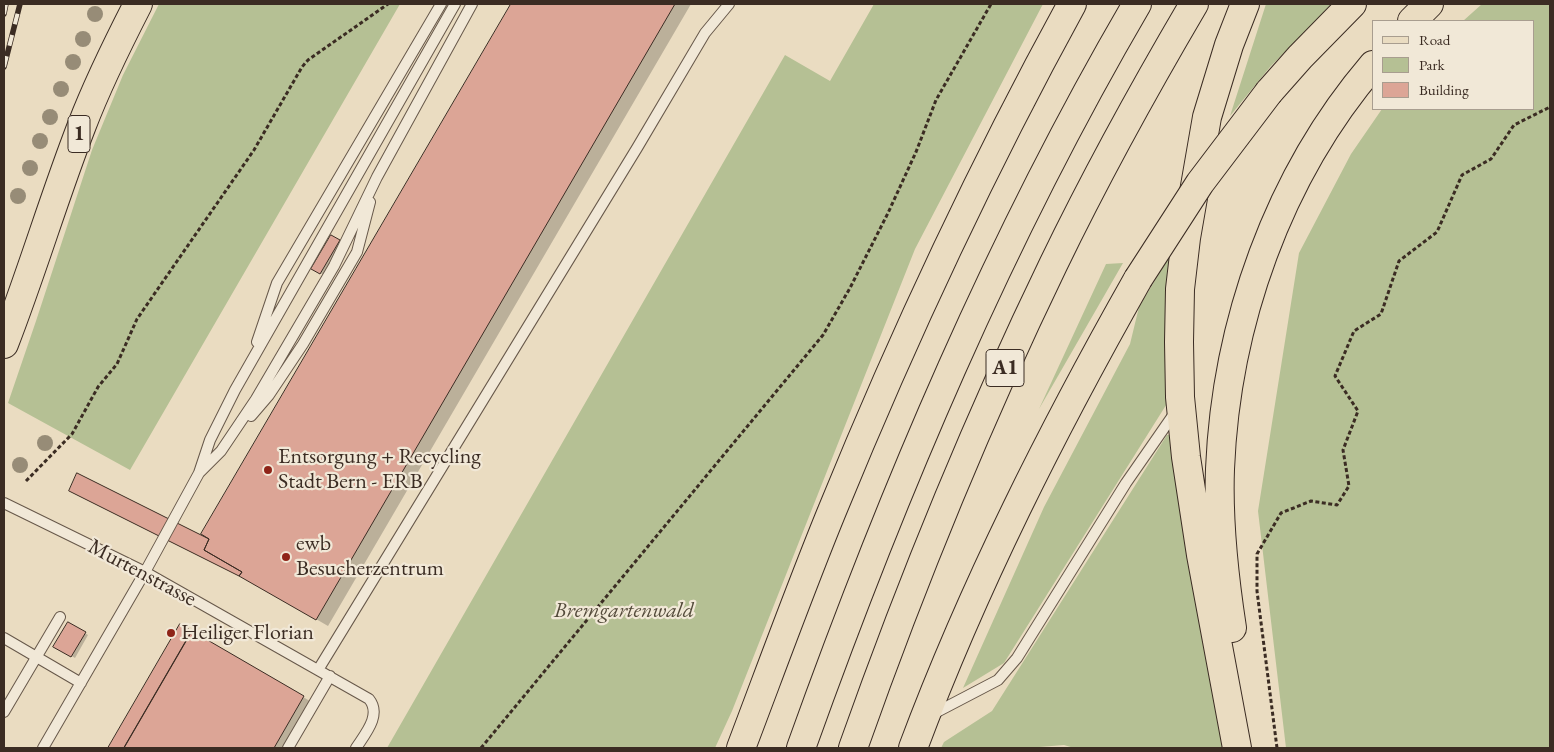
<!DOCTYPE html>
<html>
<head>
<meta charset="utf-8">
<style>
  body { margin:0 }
  #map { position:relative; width:1554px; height:752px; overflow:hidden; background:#eadcc1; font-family:"EB Garamond",serif }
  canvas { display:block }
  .frame { position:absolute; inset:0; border:5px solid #3b2c23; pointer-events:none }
  .legend { position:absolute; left:1372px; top:20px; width:162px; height:90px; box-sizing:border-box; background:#f1e8d7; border:1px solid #a89d8f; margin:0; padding:6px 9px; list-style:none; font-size:15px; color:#3b2c23 }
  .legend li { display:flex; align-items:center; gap:10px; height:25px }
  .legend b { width:25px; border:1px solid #a89d8f }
</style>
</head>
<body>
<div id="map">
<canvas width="1554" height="752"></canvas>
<div class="frame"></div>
<ul class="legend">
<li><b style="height:6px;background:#eadcc1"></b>Road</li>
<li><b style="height:14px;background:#b5c094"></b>Park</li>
<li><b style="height:14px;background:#dca596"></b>Building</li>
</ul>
</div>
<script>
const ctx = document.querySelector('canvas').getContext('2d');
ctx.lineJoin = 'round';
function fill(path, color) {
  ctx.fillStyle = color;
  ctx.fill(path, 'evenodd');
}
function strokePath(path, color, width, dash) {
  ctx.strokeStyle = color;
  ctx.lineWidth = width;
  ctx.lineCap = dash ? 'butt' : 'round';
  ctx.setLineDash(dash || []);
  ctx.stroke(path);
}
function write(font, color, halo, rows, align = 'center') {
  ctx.font = font + ' "EB Garamond",serif';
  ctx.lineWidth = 4.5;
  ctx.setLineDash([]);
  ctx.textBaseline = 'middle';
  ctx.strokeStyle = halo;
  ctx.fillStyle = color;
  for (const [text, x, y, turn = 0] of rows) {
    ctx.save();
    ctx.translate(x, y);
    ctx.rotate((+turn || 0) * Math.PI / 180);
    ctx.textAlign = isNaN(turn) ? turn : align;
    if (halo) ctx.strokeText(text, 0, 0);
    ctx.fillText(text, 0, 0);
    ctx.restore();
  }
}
fill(new Path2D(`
  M159,4H400L130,470L8,403L36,321L92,150L123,75Z
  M874,4H1043L915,249L732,711L715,748H387L785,55L830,81Z
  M1266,4H1332L1270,67L1230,116Z
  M1482,4H1550V748H1286L1258,511L1299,253L1351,154L1382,109H1533V21H1463Z
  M1175,247L1168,402L1004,663L963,688L1044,507L1130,344L1139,307Z
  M1123,263L1039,409L1106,264Z
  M1167,435H1173L1225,748H1074L1064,745L1027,748H941L944,742L992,711Z`), '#b5c094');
fill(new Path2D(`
  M512,4H691L328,626L252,582L202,536Z
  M332,237L343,244L324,275L313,269Z
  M69,623L88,635L75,658L55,646Z
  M181,626L315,704L290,748H109Z`), '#0003');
const building = new Path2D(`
  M511,4H675L316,620L239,576L242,572L204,550L209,539L201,534Z
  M331,235L340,240L320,274L311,269Z
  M77,473L209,539L204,550L242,572L239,576L69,491Z
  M68,622L86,632L71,657L53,647Z
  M180,624L192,631L124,748H108Z
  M192,631L304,696L274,748H124Z`);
fill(building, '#dca596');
strokePath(building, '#3b2c23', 1);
const lane = new Path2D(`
  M455,4L235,390L210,440L199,473L221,451L256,399L334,266L377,177L472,4
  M257,342L277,283L441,4
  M251,416L269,395L303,344L357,252L370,202
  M4,503L145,572L369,699C382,715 365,734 356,748
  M4,638L81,683
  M318,670L637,148L705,33L729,4
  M4,712L60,617
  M931,715L998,680L1017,658L1126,483L1176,411
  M43,748L145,572L199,473
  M288,748L330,676`);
const primary = new Path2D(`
  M4,344C32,272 54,197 82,125C98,83 118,43 138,4`);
const highway = new Path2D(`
  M1412,21L1429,4
  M1269,92L1300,57L1352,4
  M1232,628C1224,576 1218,522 1220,469C1226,324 1278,176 1373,65
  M741,748C771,669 800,589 832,511C903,337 982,168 1072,4
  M801,748C893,491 999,240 1137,4
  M853,748C911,584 977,422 1053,265C1096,176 1144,89 1194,4
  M913,748C974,585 1052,431 1138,279
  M1237,748L1201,555L1186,457L1180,397L1179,342L1180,289L1186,238L1207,117L1229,45L1245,4`);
strokePath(lane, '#67584a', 12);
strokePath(primary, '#3b2c23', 30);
strokePath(highway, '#3b2c23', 30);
strokePath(new Path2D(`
  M26,481L72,434L98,387L117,364L137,319L254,150L302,67L308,60L388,4
  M481,748L823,335L850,288L888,213L916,152L936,100L991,4
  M1277,748L1257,591V554L1281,513L1311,501L1337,505L1349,486L1343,450L1358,411L1335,376L1354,331L1381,314L1399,261L1437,232L1462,175L1491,159L1514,125L1550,107`), '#3b2c23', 3, [4, 2.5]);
strokePath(lane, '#f1e8d7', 10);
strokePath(primary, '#eadcc1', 28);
strokePath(highway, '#eadcc1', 28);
const rail = new Path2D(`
  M4,14L6,4
  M4,67L20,4`);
strokePath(rail, '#3b2c23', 5.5);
strokePath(rail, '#f1e8d7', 4, [11]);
const highwayBridge = new Path2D(`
  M1138,279L1200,183L1269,92`);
strokePath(highwayBridge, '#3b2c23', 30, []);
strokePath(highwayBridge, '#eadcc1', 28);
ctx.fillStyle = '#978c77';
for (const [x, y] of [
  [95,14],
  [83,39],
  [73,62],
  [61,89],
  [50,117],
  [40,141],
  [30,168],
  [18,196],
  [45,443],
  [20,465]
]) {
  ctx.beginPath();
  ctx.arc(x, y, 8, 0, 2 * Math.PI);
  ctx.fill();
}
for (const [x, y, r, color] of [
  [268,470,5,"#8f2418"],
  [286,557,5,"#8f2418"],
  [171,633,5,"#8f2418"]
]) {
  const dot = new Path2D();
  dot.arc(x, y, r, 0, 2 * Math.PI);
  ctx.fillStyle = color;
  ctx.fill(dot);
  strokePath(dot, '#f1e8d7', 2);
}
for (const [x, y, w] of [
  [79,134,22],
  [1005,368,38]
]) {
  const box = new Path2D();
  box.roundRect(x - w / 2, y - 18.5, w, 37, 4);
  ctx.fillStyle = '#f1e8d7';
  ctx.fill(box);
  strokePath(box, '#3b2c23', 1);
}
write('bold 21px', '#3b2c23', null, [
  ["1",79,134],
  ["A1",1005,368]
]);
write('22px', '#3b2c23', '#f1e8d7', [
  ["Entsorgung + Recycling",278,457],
  ["Stadt Bern - ERB",278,482],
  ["ewb",296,544],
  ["Besucherzentrum",296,569],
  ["Heiliger Florian",181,633]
], 'left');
write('22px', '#3b2c23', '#f1e8d7', [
  ["Murtenstrasse",142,573,28]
]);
write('italic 22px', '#534a3a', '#f1e8d7', [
  ["Bremgartenwald",624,611]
]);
</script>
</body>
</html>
